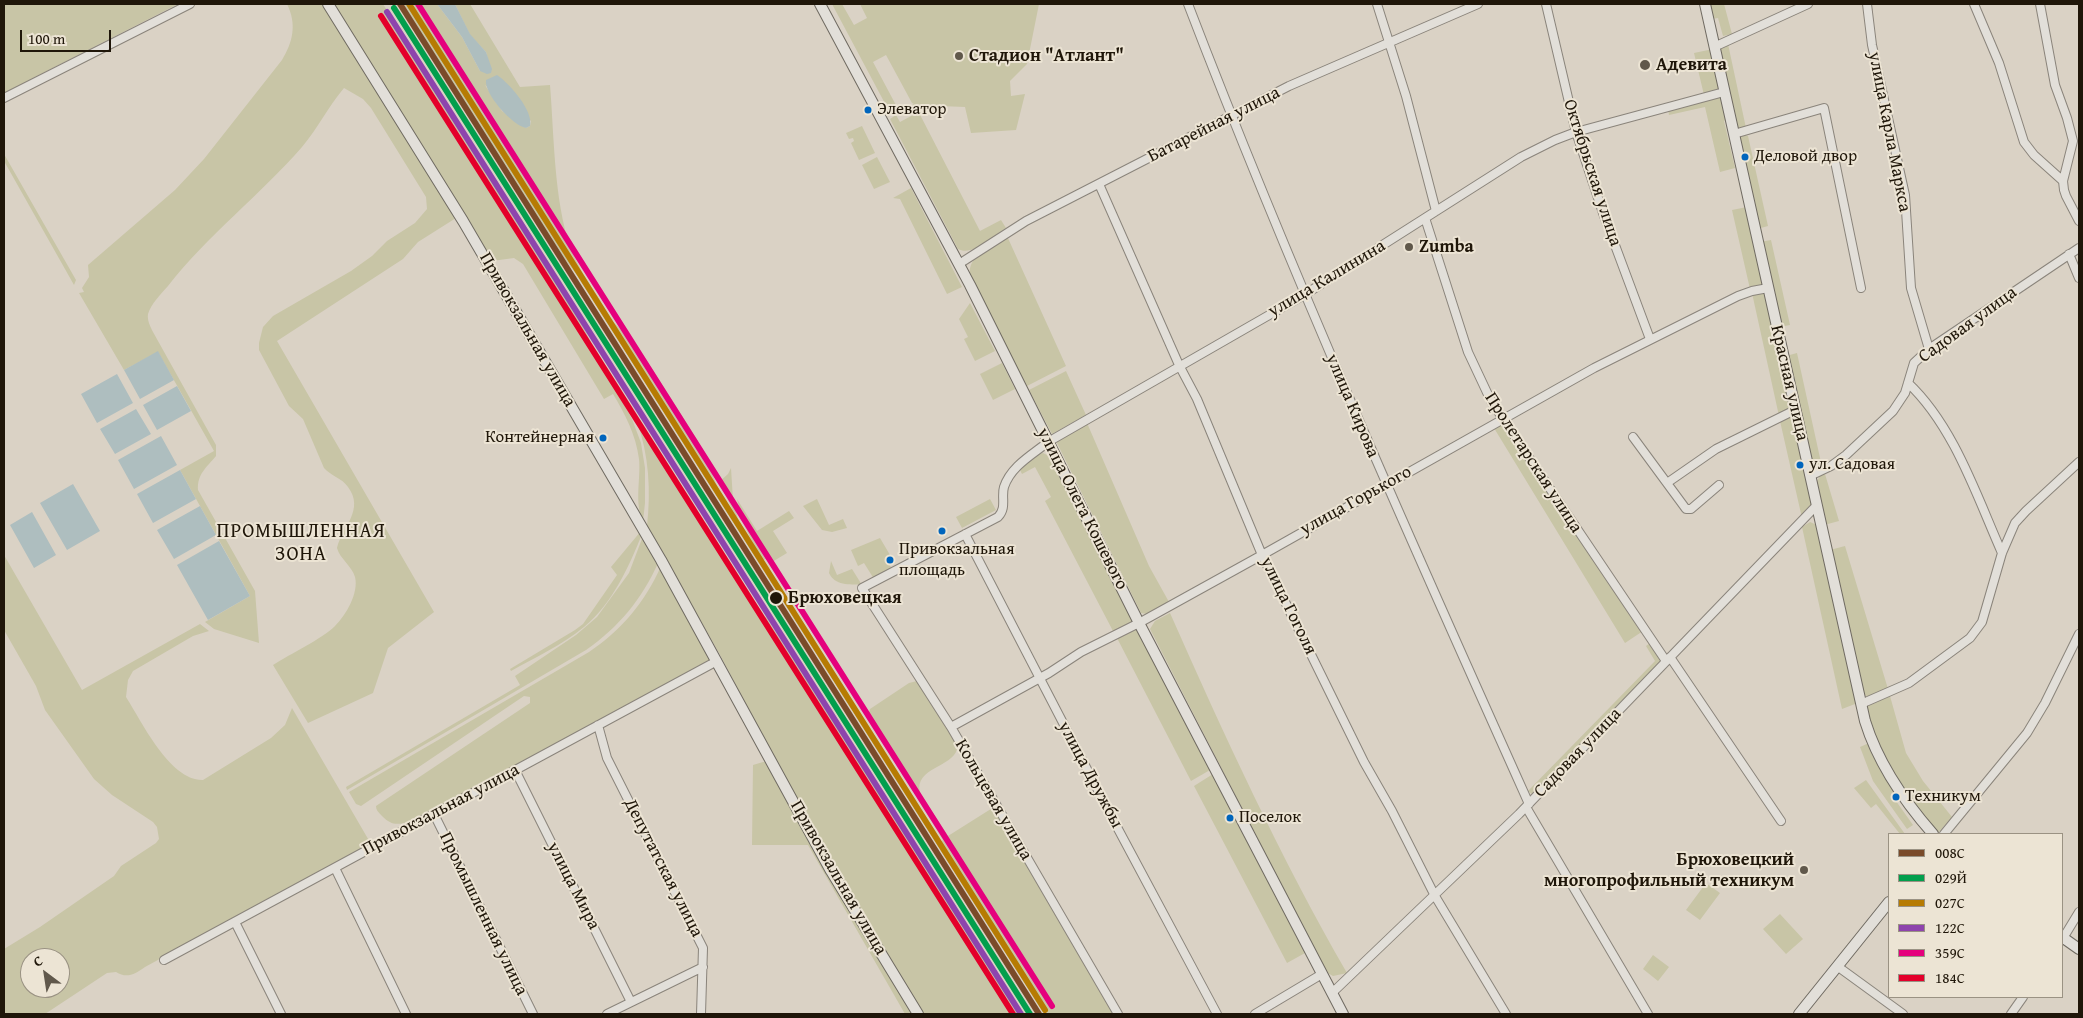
<!DOCTYPE html>
<html>
<head>
<meta charset="utf-8">
<style>
  body { margin:0 }
  #map { position:relative; width:2083px; height:1018px; overflow:hidden; background:#dad2c5; font-family:"Gentium Book Plus",serif }
  canvas { display:block }
  .frame { position:absolute; inset:0; border:5px solid #1f1609; pointer-events:none }
  .legend { position:absolute; left:1888px; top:833px; width:175px; height:165px; box-sizing:border-box; background:#ece4d4; border:1px solid #9a9283; margin:0; padding:6px 9px; list-style:none; font-size:15px; color:#1f1609 }
  .legend li { display:flex; align-items:center; gap:10px; height:25px }
  .legend b { width:25px; border:1px solid #9a9283 }
  .north { position:absolute; left:20px; top:948px; width:50px; height:50px; box-sizing:border-box; background:#ece4d4; border:1px solid #9a9283; border-radius:50%; rotate:329deg; font-size:14px; font-weight:700; line-height:20px; text-align:center; color:#1f1609 }
  .north::after { content:''; display:block; margin:auto; width:18px; height:22px; background:#60584b; clip-path:polygon(50% 0,100% 100%,50% 72%,0 100%) }
  .scale { position:absolute; left:20px; top:30px; width:91px; height:22px; box-sizing:border-box; border:2px solid #1f1609; border-top:0; padding-left:6px; font-size:15px; line-height:18px; white-space:nowrap; color:#1f1609; -webkit-text-stroke:4px #ece4d4; paint-order:stroke }
</style>
</head>
<body>
<div id="map">
<canvas width="2083" height="1018"></canvas>
<div class="frame"></div>
<ul class="legend">
<li><b style="height:6px;background:#7a4b2a"></b>008С</li>
<li><b style="height:6px;background:#029f4d"></b>029Й</li>
<li><b style="height:6px;background:#b67b03"></b>027С</li>
<li><b style="height:6px;background:#8e44ad"></b>122С</li>
<li><b style="height:6px;background:#e5007d"></b>359С</li>
<li><b style="height:6px;background:#e4002b"></b>184С</li>
</ul>
<div class="north">С</div>
<div class="scale">100 m</div>
</div>
<script>
const ctx = document.querySelector('canvas').getContext('2d');
ctx.lineJoin = 'round';
function fill(path, color) {
  ctx.fillStyle = color;
  ctx.fill(path, 'evenodd');
}
function strokePath(path, color, width, dash) {
  ctx.strokeStyle = color;
  ctx.lineWidth = width;
  ctx.lineCap = dash ? 'butt' : 'round';
  ctx.setLineDash(dash || []);
  ctx.stroke(path);
}
function write(font, color, halo, rows, align = 'center') {
  ctx.font = font + ' "Gentium Book Plus",serif';
  ctx.lineWidth = 4;
  ctx.setLineDash([]);
  ctx.textBaseline = 'middle';
  ctx.strokeStyle = halo;
  ctx.fillStyle = color;
  for (const [text, x, y, turn = 0] of rows) {
    ctx.save();
    ctx.translate(x, y);
    ctx.rotate((+turn || 0) * Math.PI / 180);
    ctx.textAlign = isNaN(turn) ? turn : align;
    if (halo) ctx.strokeText(text, 0, 0);
    ctx.fillText(text, 0, 0);
    ctx.restore();
  }
}
fill(new Path2D(`
  M4,4H178L4,93Z
  M287,4H324L456,218L418,242L403,259L277,341L434,612L388,648L373,693L308,723L273,665C290,654 322,639 335,626C346,615 359,593 355,577C352,566 340,559 337,548C342,527 365,510 348,487C342,478 331,476 324,468L303,419L289,406L259,350V343L263,327L273,316L351,271L372,256L387,241L415,223L427,209L426,197L371,108L363,99L344,88C328,107 318,128 302,147C260,195 208,235 168,286C161,294 151,304 148,314C147,320 150,326 153,332L216,445V456C207,467 197,474 198,490L255,591L259,643L214,629L205,622L250,596L180,470L214,451L158,352L124,370L79,293L84,292L82,288L89,277L88,265L175,190L204,159L282,60C293,42 297,24 287,4Z
  M334,4H383L561,281L597,355L632,419L641,443L645,468V503L643,521C634,504 641,478 639,459C636,435 625,414 613,394L604,399L523,264L514,258L492,261Z
  M403,4H437L462,37L480,71L488,60L486,52L470,35L455,4H470L520,87L550,85C554,134 554,200 570,246C577,266 590,285 602,303L577,275L556,248ZM485,85L531,121L530,126L526,128L502,111Z
  M832,4H842L854,25L867,18L860,4H1039L1027,64L1010,81L1011,96L1025,94L1016,130L971,133L965,107L915,105L980,231L1001,220L1006,228C994,235 973,257 958,249L890,119L896,115L900,122L913,115L909,107L914,104L912,103L886,55L873,62L897,107L889,111Z
  M1707,4H1724L1732,34L1723,36L1718,18L1711,19Z
  M1728,44L1746,128L1735,130L1719,48Z
  M1713,49L1720,91L1704,95L1694,53Z
  M1722,94L1728,118L1724,121L1735,168L1720,172L1705,107L1669,115L1668,109Z
  M862,126L875,153L859,160L851,143L854,141L853,138L849,139L846,133Z
  M1741,134L1748,136L1768,226L1757,229L1737,136Z
  M4,154L76,280L74,285L4,161Z
  M877,157L890,182L874,189L862,165Z
  M911,188L962,287L947,294L900,199L893,198Z
  M1747,207L1764,285L1750,289L1732,210Z
  M1007,236L1066,366L1027,386L970,275C967,255 993,245 1007,236Z
  M1771,240L1790,325L1779,327L1760,242Z
  M1760,292L1766,293L1792,409L1779,416L1752,293Z
  M970,303L995,351L975,361L964,339L968,337L959,319Z
  M603,311L626,335L651,367L698,441L721,495Z
  M1797,353L1822,467L1818,469L1812,467L1786,356Z
  M1002,363L1015,389L993,400L980,374Z
  M1066,371L1086,415L1052,434L1029,390Z
  M1791,415H1794L1814,505L1802,518L1780,421Z
  M637,422L645,429L763,618L766,617L1020,1014H924L825,853L719,653L647,526C651,491 649,455 637,422Z
  M1087,423L1149,566L1169,602L1147,614L1141,613L1056,441Z
  M1502,424L1643,631L1625,643L1494,428Z
  M1043,453L1049,456L1133,622L1113,631L1045,501L1051,497L1035,467L1022,474L1019,468L1037,455Z
  M731,468L733,500L739,523L719,482L728,474Z
  M1825,474L1839,521L1824,525L1815,484L1820,476Z
  M737,499L757,531L789,511L794,518L773,531L787,553L772,562L769,557L762,561L743,523Z
  M817,499L829,525L843,519L847,528L832,532L822,530L803,506Z
  M990,499L996,510L962,528L956,517Z
  M1810,522L1817,525L1857,700L1855,704L1842,709L1802,527Z
  M641,531L642,534C629,567 612,604 584,627C562,645 536,657 511,671L510,669L575,630L583,624L617,575L611,567Z
  M643,536L658,563C642,599 619,627 586,650L347,790L346,787L520,685L515,676L576,635L597,617L629,573Z
  M880,538L890,555L886,559L892,569L874,579L864,563L858,566L851,550Z
  M1845,546L1888,689L1869,697L1862,694L1830,550Z
  M4,555L82,690L200,624L209,631L193,636L133,671L128,680L126,697C142,722 170,781 203,780L271,738L285,725L292,708L371,844L145,967C135,974 127,979 116,972L107,973L45,1014H4V949L40,927L114,876L121,866L156,843L159,839L157,827L153,822L112,795L94,779L45,710L36,686L4,630ZM30,958H60V988H30Z
  M831,561L837,575L852,569L862,585C849,584 835,586 829,573Z
  M661,566L713,660L411,821C398,825 392,826 382,816C378,812 376,810 376,806L530,703V697L524,696L361,806L356,804L349,792L589,652C622,630 645,602 661,566Z
  M1170,613C1224,735 1280,857 1347,973L1333,976L1326,972L1150,629L1155,621Z
  M1137,629L1210,770L1191,781L1117,638Z
  M1650,643L1664,662L1533,795L1528,791L1655,661L1646,646Z
  M917,681L954,738C955,741 958,745 957,749C953,767 914,768 920,792L915,794L867,717L870,709L909,683Z
  M1890,696L1906,753L1923,781L1952,817L1938,833L1900,785L1881,752L1865,707Z
  M1869,743L1896,790L1891,794L1913,825L1907,829L1873,781L1860,747Z
  M763,762H768L915,1014H905L808,845H752L753,765Z
  M1213,774L1305,953L1287,963L1194,786Z
  M1866,780L1905,834H1900L1876,804L1871,808L1854,788Z
  M921,795L948,836L994,807L1115,1014H1044L993,927L939,843L943,840L917,798Z
  M1706,883L1720,893L1700,920L1686,910Z
  M1780,914L1803,939L1786,954L1763,929Z
  M1653,955L1669,967L1658,981L1643,969Z`), '#c8c5a6');
fill(new Path2D(`
  M437,4H455L470,34L486,52L492,69L491,73L487,74L480,71L462,37Z
  M497,75C509,83 534,111 530,126L526,128C512,125 484,94 486,80Z
  M158,351L174,380L140,399L124,370Z
  M117,374L133,403L97,423L81,394Z
  M177,386L191,411L157,430L143,405Z
  M136,409L151,434L115,454L100,429Z
  M161,436L177,465L134,489L118,460Z
  M180,470L196,499L153,523L137,494Z
  M73,484L100,531L67,550L40,503Z
  M200,506L216,535L174,559L157,530Z
  M32,512L56,555L34,568L10,525Z
  M219,541L250,596L208,620L177,565Z`), '#aebebf');
const street = new Path2D(`
  M1188,4C1292,275 1410,539 1529,804
  M1377,4L1406,96L1436,211
  M1546,4L1576,132L1603,213L1650,339
  M1867,4L1872,45L1905,195L1911,288L1929,349
  M1974,4L1999,63L2024,142L2034,155L2063,181
  M2040,4L2055,85L2067,118L2073,141L2063,181L2064,190L2066,196L2079,221
  M1714,47L1808,4
  M4,98L190,4
  M1734,134L1824,108L1861,288
  M1099,184L1179,365L1197,399L1262,555L1364,762L1392,811L1435,896L1506,1014
  M1425,218L1468,352L1491,401L1666,661
  M2069,254L2079,278
  M959,264L1026,221L1289,86L1478,4
  M1908,383C1954,426 1977,497 2002,553
  M1633,437L1686,509H1691L1719,485
  M1810,476L1831,466L1846,455L1893,411L1905,393L1914,363L1929,349L2079,248
  M1667,483L1716,449L1795,410
  M965,534L1117,827L1217,1014
  M1670,657L1781,821
  M1861,704L1909,683L1970,638L1982,622L2002,553L2015,523L2026,511L2079,462
  M598,725L607,758L703,948L701,1014
  M951,727L1049,673L1081,652L1139,623L1262,555L1594,368L1738,296L1752,291L1768,288
  M515,770L631,1002
  M1526,807L1648,1014
  M434,814L533,1014
  M1944,834L2027,733L2045,703L2079,634
  M335,868L406,1014
  M235,922L281,1014
  M2062,940L2079,912
  M164,960L717,661
  M1837,966L1903,1014
  M1332,993L1519,814L1817,505
  M607,1014L703,967
  M1118,1014L951,727L862,588L998,517C1007,508 1001,497 1004,487C1011,466 1032,455 1048,442L1304,295L1521,157L1555,140L1576,132L1724,92
  M1255,1014L1322,974
  M2011,1014L2023,997`);
const secondary = new Path2D(`
  M328,4L463,221L661,560L831,871L918,1014
  M820,4L970,285L1139,623L1343,1014
  M1705,4L1865,721C1878,763 1904,801 1933,834
  M2062,937L2079,949
  M1799,1014L1889,902`);
strokePath(street, '#8a847b', 10);
strokePath(secondary, '#6f6a61', 12);
strokePath(street, '#e2dfd9', 8);
strokePath(secondary, '#e2dfd9', 10);
strokePath(new Path2D(`
  M400,4L1039,1014`), '#7a4b2a', 6);
strokePath(new Path2D(`
  M394,8L1030,1014`), '#029f4d', 6);
strokePath(new Path2D(`
  M409,4L1045,1010`), '#b67b03', 6);
strokePath(new Path2D(`
  M387,12L1021,1014`), '#8e44ad', 6);
strokePath(new Path2D(`
  M418,4L1052,1006`), '#e5007d', 6);
strokePath(new Path2D(`
  M381,16L1013,1014`), '#e4002b', 6);
for (const [x, y, r, color] of [
  [959,56,5,"#60584b"],
  [1645,65,6,"#60584b"],
  [868,110,4.5,"#0065bd"],
  [1745,157,4.5,"#0065bd"],
  [1409,247,5,"#60584b"],
  [603,438,4.5,"#0065bd"],
  [1800,465,4.5,"#0065bd"],
  [942,531,4.5,"#0065bd"],
  [890,560,4.5,"#0065bd"],
  [776,598,7,"#1f1609"],
  [1896,797,4.5,"#0065bd"],
  [1230,818,4.5,"#0065bd"],
  [1804,870,5,"#60584b"]
]) {
  const dot = new Path2D();
  dot.arc(x, y, r, 0, 2 * Math.PI);
  ctx.fillStyle = color;
  ctx.fill(dot);
  strokePath(dot, '#ece4d4', 2);
}
write('17px', '#1f1609', '#ece4d4', [
  ["Элеватор",877,110],
  ["Деловой двор",1754,157],
  ["Контейнерная",594,438,"right"],
  ["ул. Садовая",1809,465],
  ["Привокзальная",899,550],
  ["площадь",899,571],
  ["Техникум",1905,797],
  ["Поселок",1239,818]
], 'left');
write('bold 18px', '#1f1609', '#ece4d4', [
  ["Стадион \"Атлант\"",969,56],
  ["Адевита",1656,65],
  ["Zumba",1419,247],
  ["Брюховецкий",1794,860,"right"],
  ["многопрофильный техникум",1794,881,"right"]
], 'left');
write('18px', '#1f1609', '#ece4d4', [
  ["Батарейная улица",1214,125,-27],
  ["улица Карла Маркса",1889,132,79],
  ["Октябрьская улица",1592,173,72],
  ["улица Калинина",1327,279,-31],
  ["Садовая улица",1968,325,-36],
  ["Привокзальная улица",527,330,60],
  ["Красная улица",1789,383,77],
  ["улица Кирова",1352,406,67],
  ["Пролетарская улица",1533,463,57],
  ["улица Горького",1356,501,-29],
  ["улица Олега Кошевого",1082,509,63],
  ["улица Гоголя",1288,606,64],
  ["Садовая улица",1578,753,-46],
  ["улица Дружбы",1090,775,62],
  ["Кольцевая улица",993,800,60],
  ["Привокзальная улица",441,810,-28],
  ["Депутатская улица",663,868,63],
  ["Привокзальная улица",838,878,60],
  ["улица Мира",573,886,63],
  ["Промышленная улица",483,914,64]
]);
write('bold 18px', '#1f1609', '#ece4d4', [
  ["Брюховецкая",788,598]
], 'left');
ctx.letterSpacing = '1px';
write('20px', '#1f1609', '#ece4d4', [
  ["ПРОМЫШЛЕННАЯ",301,532],
  ["ЗОНА",301,555]
]);
ctx.letterSpacing = '0px';
</script>
</body>
</html>
